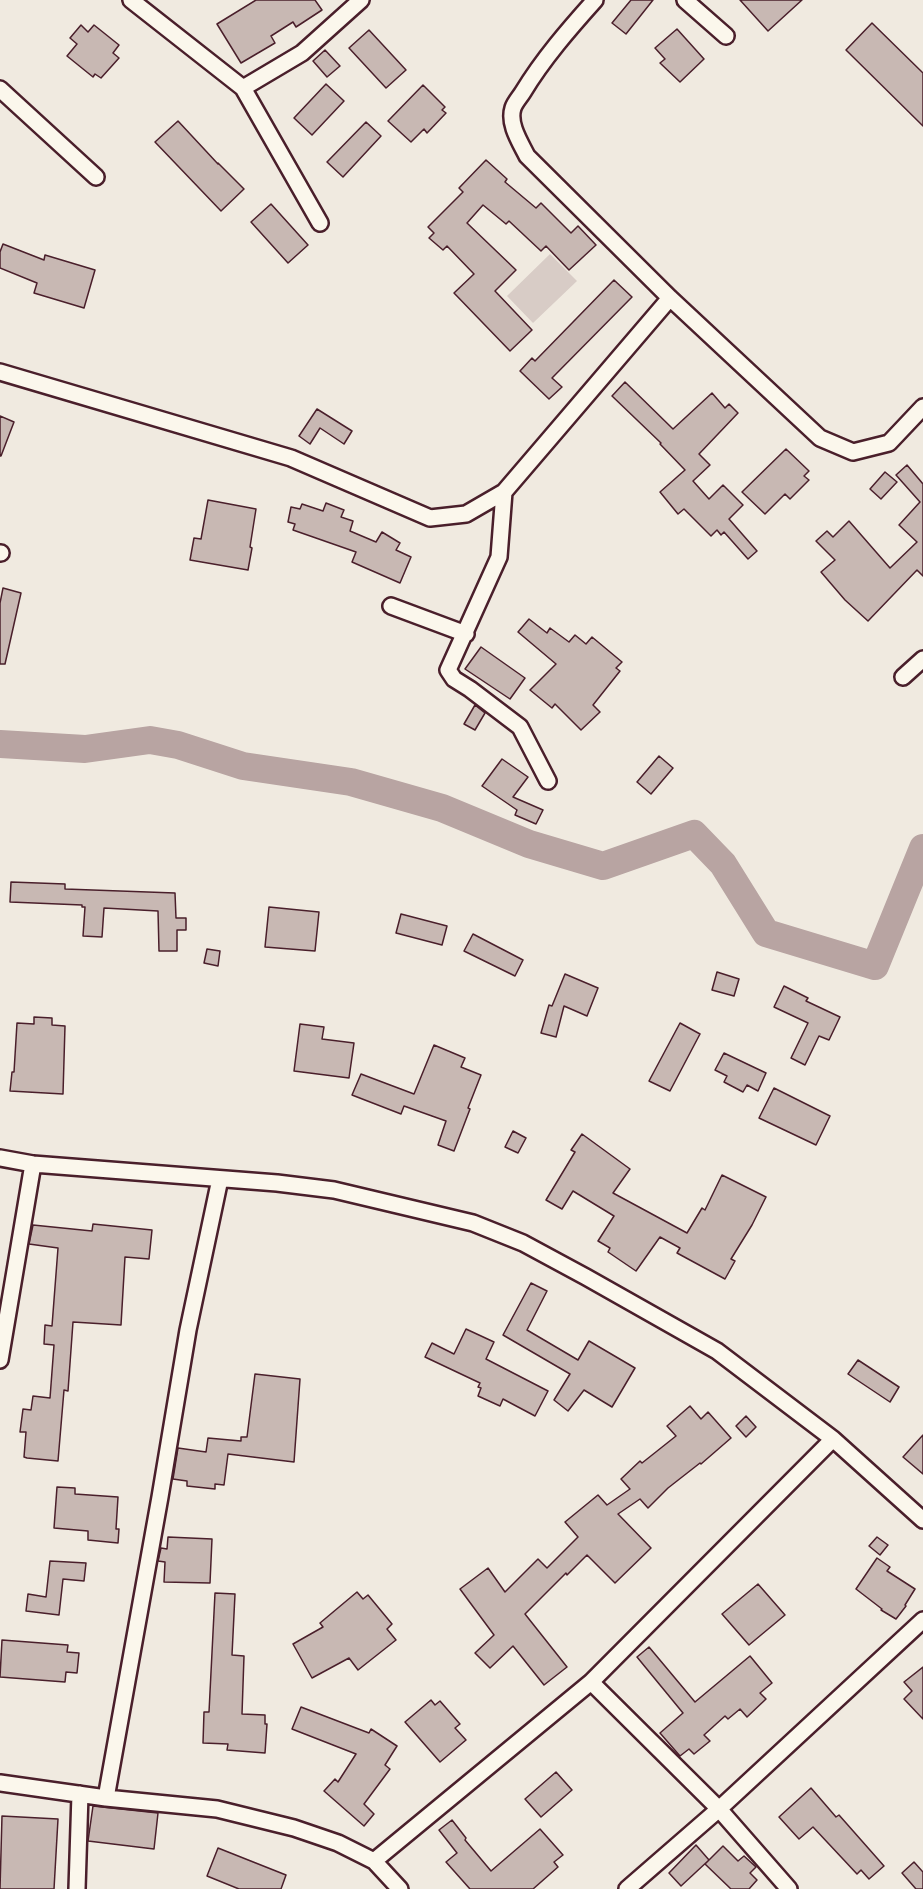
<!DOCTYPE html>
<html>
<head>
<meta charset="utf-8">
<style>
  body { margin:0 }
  canvas { display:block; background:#f0eae0 }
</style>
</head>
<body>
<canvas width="923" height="1889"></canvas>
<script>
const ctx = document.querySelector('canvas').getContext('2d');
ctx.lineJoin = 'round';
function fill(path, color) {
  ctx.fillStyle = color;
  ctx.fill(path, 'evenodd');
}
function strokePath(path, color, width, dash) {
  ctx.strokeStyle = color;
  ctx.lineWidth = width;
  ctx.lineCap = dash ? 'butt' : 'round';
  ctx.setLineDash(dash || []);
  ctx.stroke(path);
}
fill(new Path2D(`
  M550,254L577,281L533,323L507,296Z`), '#d8ccc6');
strokePath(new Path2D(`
  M0,744L85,749L150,740L178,745L243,766L351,782L442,808L529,844L603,866L694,834L723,864L766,933L875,966L923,848`), '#b8a4a2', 28);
const building = new Path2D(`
  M256,0H315L322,10L296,27L293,22L271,36L275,43L241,63L217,24Z
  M631,0H653L626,34L612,23Z
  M740,0H802L768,31Z
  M872,23L923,73V126L846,50Z
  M81,25L88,32L94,25L119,45L113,53L119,58L101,78L95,74L93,77L67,56L77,44L70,38Z
  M677,29L704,59L680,82L660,63L665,59L655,48Z
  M369,30L406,70L386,88L349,48Z
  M325,50L340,66L327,77L313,61Z
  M326,84L344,101L312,135L294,118Z
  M423,85L445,107L442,110L446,113L427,133L424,129L411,142L388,121Z
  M178,121L218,164V163L244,189L221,211L155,142Z
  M366,122L381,136L343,177L327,162Z
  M486,160L507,179L505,182L536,208L541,203L571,233L578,226L596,245L569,270L546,246L541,251L509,221L506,224L483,205L467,223L516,270L495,291L532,330L510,351L454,293L474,274L447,246L443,250L429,238L434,233L428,227L463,192L459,188Z
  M271,204L308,245L288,263L251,222Z
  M3,244L44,260L45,255L95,270L84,308L34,293L37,283L0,268V252Z
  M614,280L632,297L552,378L562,387L549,399L520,371L532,358L535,361Z
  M625,382L673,429L712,393L725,408L729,404L738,413L699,454L710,465L693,481L709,499L723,485L743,505L729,519L757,551L748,559L724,532L721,535L717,530L711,536L684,509L678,514L660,492L685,470L660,444L661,443L612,396Z
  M317,409L352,431L344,444L320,428L310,444L299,436Z
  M0,416L14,422L1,456H0Z
  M786,449L809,471L804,476L809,480L790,499L785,494L765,514L742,492Z
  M907,465L923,484V576L917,570L868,621L845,600L821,572L835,560L816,541L827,531L833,537L849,521L890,568L917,542L899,525L920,502L896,475Z
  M885,472L897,482L881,499L870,489Z
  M208,500L256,509L250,547L252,548L248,570L190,560L194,538L201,539Z
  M326,503L344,510L341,517L353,521L350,531L376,542L382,532L400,543L396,550L411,557L400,583L352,562L356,552L293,530L295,524L288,522L291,507L300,509L302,504L323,511Z
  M3,588L21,593L5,664H0V603Z
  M529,619L547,633L550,628L569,642L575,635L586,644L592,637L622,662L616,668L620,671L593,705L600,712L581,730L555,704L552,708L530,690L556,664L518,632Z
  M481,647L525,678L510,699L465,669Z
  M475,705L485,713L475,730L464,724Z
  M659,756L673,768L651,794L637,782Z
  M502,759L528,777L513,797L543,810L536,824L515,815L517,810L482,786Z
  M11,882L65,884V889L175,893L176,918H186V930H177V951H159L158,911L104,908L102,937L83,936L85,907H82V905L10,902Z
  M269,907L319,912L315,951L265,947Z
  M401,914L447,926L442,945L396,933Z
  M473,934L523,960L515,976L464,951Z
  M207,949L220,951L218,966L204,963Z
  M717,972L739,979L734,996L712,990Z
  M565,974L598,988L587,1016L564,1006L556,1037L541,1033L549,1005L552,1006Z
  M784,986L808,998L806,1001L840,1017L829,1040L819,1036L805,1065L791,1058L808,1023L774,1007Z
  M34,1017L52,1018V1025L65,1026L63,1094L10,1091L12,1072H14L17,1023L34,1024Z
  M680,1023L700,1034L670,1091L649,1081Z
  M300,1024L324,1027L322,1039L354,1043L349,1078L294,1071Z
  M434,1045L465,1058L461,1067L481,1075L468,1108L470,1109L454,1151L438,1145L446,1121L404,1106L401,1114L352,1095L361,1074L414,1094Z
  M724,1053L766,1073L758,1091L747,1085L743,1092L724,1082L727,1076L715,1070Z
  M774,1088L830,1116L816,1145L759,1118Z
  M513,1131L526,1138L518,1153L505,1147Z
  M582,1134L630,1169L613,1193L687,1233L702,1208L705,1210L722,1175L766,1197L752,1225L731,1259L735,1261L725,1279L677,1253L680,1248L660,1237L636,1271L608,1252L610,1248L598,1241L614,1216L573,1191L562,1209L546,1200L575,1152L571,1150Z
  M93,1224L152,1230L149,1259L125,1257L121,1325L73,1322L68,1391L64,1390L58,1461L27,1458L24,1457L26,1432H20L23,1409L31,1410L33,1396L50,1398L54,1345L44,1344L45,1325L52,1326L58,1248L29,1244L33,1225L92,1231Z
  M531,1283L547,1291L527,1330L578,1360L589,1341L635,1368L612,1407L584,1390L568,1411L554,1400L570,1374L503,1335Z
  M466,1329L494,1342L486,1359L548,1391L535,1416L503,1399L500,1406L478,1396L481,1388L478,1387L480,1383L425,1357L432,1343L454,1354Z
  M858,1360L899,1387L890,1402L848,1374Z
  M255,1374L300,1379L294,1462L228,1454L224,1485L215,1484V1489L187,1486V1481L173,1479L178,1448L206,1452L208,1438L241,1441V1437H247Z
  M690,1406L701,1419L708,1412L731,1438L701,1464L700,1463L668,1488L648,1508L640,1499L618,1514L651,1548L615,1583L587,1555L567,1575L566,1573L525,1614L567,1667L544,1685L513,1646L490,1668L475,1653L494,1635L460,1589L488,1568L505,1592L538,1559L547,1568L578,1537L565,1522L598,1495L607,1505L630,1489L621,1479L640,1461L642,1463L676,1436L667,1426Z
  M746,1416L756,1427L746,1437L736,1426Z
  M923,1435V1474L903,1457Z
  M57,1487L75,1488V1494L118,1497L116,1529H119L118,1543L88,1540V1531L54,1528Z
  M168,1537L212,1539L210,1583L164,1582L165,1562L158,1561L161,1548L167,1549Z
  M877,1537L888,1545L880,1555L869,1546Z
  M877,1558L890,1567L887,1571L915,1589L905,1605L906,1606L896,1619L881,1610L882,1609L856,1589Z
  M50,1561L86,1563L84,1581L63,1579L59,1615L26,1611L28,1594L46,1597Z
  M758,1584L785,1615L749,1645L722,1614Z
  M357,1592L363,1599L368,1595L392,1624L387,1629L396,1640L358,1670L349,1658L312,1678L293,1644L323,1627L320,1623Z
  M215,1593L235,1594L232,1655L244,1656L242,1714L265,1715V1724H267L265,1753L227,1750L228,1744L203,1743L204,1712H209Z
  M2,1640L68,1645L67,1652L79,1653L77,1673L66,1672L65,1682L0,1677Z
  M649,1647L695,1702L750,1656L772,1683L760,1693L766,1699L747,1717L740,1709L728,1719L725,1716L704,1735L710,1741L694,1754L689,1749L680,1756L660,1733L683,1713L637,1657Z
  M923,1667V1719L904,1699L912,1691L904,1682Z
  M431,1700L435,1705L440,1701L460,1724L455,1728L466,1740L440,1762L405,1722Z
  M301,1707L369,1733L371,1729L397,1746L385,1765L390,1769L364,1804L374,1814L364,1826L324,1791L335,1779L338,1782L356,1754L292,1729Z
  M556,1772L572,1790L541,1817L525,1799Z
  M811,1788L836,1817L839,1815L884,1866L869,1879L861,1870L857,1874L813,1827L799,1839L779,1817Z
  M93,1806L158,1813L154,1849L88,1841Z
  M2,1816L58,1819L54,1889H0Z
  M452,1820L466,1838L465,1840L491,1871L540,1829L563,1855L554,1862L558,1867L533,1889H470L446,1862L457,1853L439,1830Z
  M696,1845L709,1860L681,1886L669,1873Z
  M723,1846L738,1861L744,1856L756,1867L750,1873L757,1880L749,1889H731L705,1864Z
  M218,1848L286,1875L281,1889H239L207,1876Z
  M914,1862L923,1872V1889H916L902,1873Z`);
fill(building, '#c8b8b3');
strokePath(building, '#4a1f2b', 1.5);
const minor = new Path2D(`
  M131,0L243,88L320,223
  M595,0C569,29 543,59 523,92C520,97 515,102 513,108C508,124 520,142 527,156L670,298L820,438L853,452L889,443L923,407
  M685,0L726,36
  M243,88L302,53L361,0
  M0,89L96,177
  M0,372L291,458L430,518L466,514L504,492L670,298
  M504,492L499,557L448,670L454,679L470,689L520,727L548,781
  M0,553H1
  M391,606L466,634
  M903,677L923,659
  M0,1158L33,1164L277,1183L334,1190L473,1223L523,1243L586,1277L717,1351L833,1439L923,1520
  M0,1360L33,1164
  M591,1682L719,1809L923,1620
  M0,1783L106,1798L217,1809L294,1828L338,1843L374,1861L400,1889
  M106,1798L160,1497L188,1330L220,1179
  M374,1861L591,1682L833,1439
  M77,1889L80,1794
  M627,1889L719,1809L789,1889`);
strokePath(minor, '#4a1f2b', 20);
strokePath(minor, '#fbf7ec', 15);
</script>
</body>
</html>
